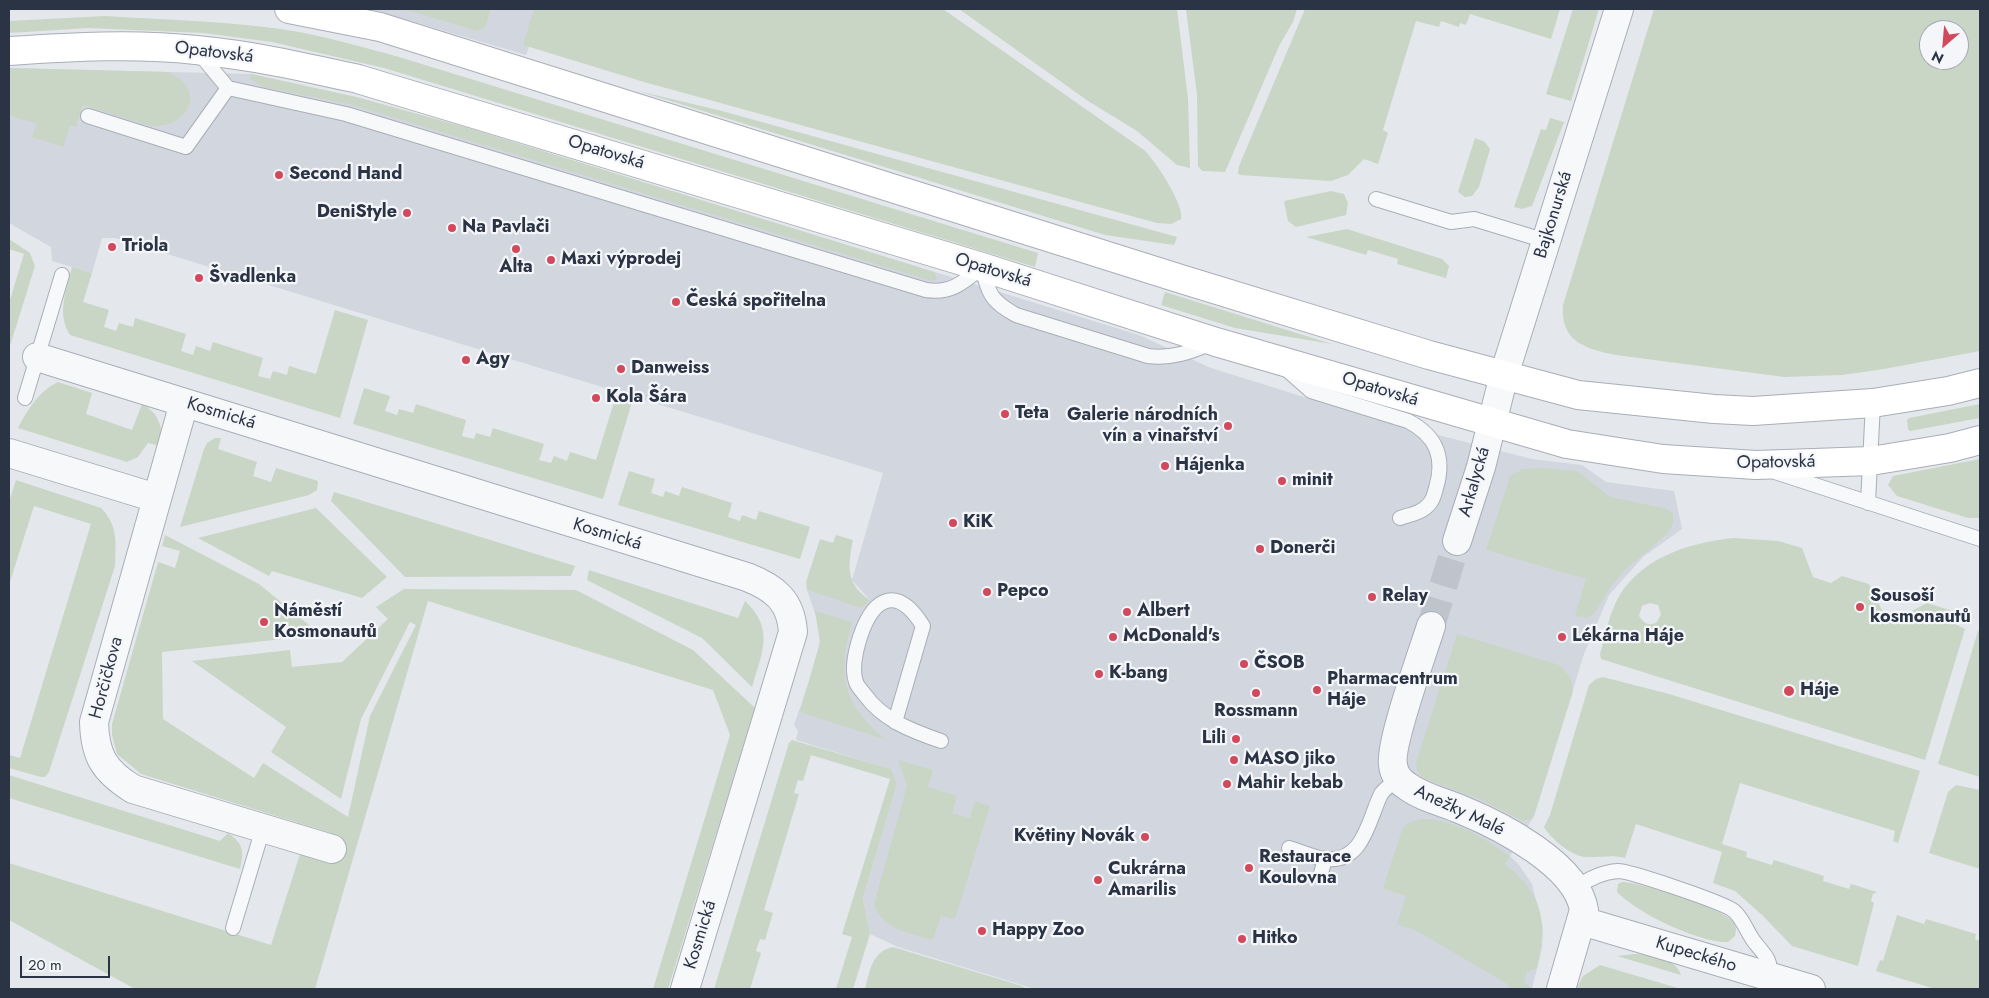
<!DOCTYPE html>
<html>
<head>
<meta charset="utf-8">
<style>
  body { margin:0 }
  #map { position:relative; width:1989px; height:998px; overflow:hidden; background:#e4e7ec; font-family:Jost,sans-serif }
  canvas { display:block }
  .frame { position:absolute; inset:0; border:10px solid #2b3445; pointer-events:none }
  .north { position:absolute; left:1919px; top:20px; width:50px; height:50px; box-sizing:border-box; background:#f4f6f9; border:1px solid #a4a8b1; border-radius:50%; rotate:207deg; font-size:14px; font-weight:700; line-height:20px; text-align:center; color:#2b3445 }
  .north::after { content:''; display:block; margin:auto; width:18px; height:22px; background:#d1495b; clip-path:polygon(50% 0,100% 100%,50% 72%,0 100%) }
  .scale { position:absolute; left:20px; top:956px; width:90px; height:22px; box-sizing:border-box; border:2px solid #2b3445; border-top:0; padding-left:6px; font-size:15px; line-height:18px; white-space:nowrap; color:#2b3445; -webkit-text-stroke:4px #f4f6f9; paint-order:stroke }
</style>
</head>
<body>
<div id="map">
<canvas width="1989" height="998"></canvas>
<div class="frame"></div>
<div class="north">N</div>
<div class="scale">20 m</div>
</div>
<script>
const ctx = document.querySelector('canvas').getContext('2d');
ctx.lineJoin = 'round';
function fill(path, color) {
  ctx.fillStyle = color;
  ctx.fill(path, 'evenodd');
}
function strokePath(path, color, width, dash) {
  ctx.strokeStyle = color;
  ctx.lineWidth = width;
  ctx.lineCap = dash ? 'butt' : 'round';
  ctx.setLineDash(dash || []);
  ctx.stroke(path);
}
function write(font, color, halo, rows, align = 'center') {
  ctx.font = font + ' Jost,sans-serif';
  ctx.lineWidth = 4.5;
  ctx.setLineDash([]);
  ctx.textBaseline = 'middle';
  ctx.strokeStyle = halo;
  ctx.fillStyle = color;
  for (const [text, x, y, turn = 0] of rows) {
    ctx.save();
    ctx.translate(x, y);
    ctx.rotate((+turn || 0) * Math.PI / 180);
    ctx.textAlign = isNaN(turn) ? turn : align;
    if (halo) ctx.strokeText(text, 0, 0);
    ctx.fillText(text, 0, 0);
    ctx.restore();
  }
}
fill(new Path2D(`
  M370,9H544L526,55Z
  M9,68L251,74L356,97L468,128L1139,335L1211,368L1368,417L1532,459L1582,465L1606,482L1674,491L1682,529L1643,557L1609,595L1584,654L1534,816L1510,856L1519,865L1532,884L1543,928L1542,948L1532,989H1035L898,947L870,934L863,898L897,784L890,769L796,740L798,731L794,725L816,661L820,642V628L807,590L861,607L870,600L852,580L883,473L115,238H102L92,273L52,261L51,247L9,223Z`), '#d2d6de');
fill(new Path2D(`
  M404,9H491L485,27L477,31Z
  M534,9H943L1144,150C1155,160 1185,206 1181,219L1171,224L1157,223L644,82L523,45Z
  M959,9H1177L1188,99L1190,168L1177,165L1137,131L1088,101Z
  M1186,9H1297L1293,22L1279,46L1225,172L1202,171L1198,166L1197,95Z
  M1305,9H1560L1551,39L1470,14L1466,25L1460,23L1459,27L1441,21L1439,27L1416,21L1383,130L1388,133L1378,164L1364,159L1348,175L1331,181L1240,175L1238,173L1239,166Z
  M1573,9H1599L1571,101L1546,94Z
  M1654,9H1980V351L1884,369L1842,375L1784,377L1616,355C1586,349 1560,342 1563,305ZM1929,30H1959V60H1929Z
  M105,16C170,20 235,21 299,32C332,38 366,48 399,57L1038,253L1035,267L384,68L272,42L204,33L88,28L9,33V21Z
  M9,68L168,72C207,88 190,128 151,126L83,105L76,127L70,125L63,147L32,137L37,124L9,115Z
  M251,74L356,97L468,128L934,272L937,279L932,281L349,104L263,87L250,79Z
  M638,91L722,111L1177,237L1174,245L1105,235Z
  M1550,118L1564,122L1532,206L1522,209L1514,207L1541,129L1546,130Z
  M1475,138L1485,142L1490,149L1479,187L1472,196L1465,197L1458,192Z
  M1331,191L1344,194L1348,203L1346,215L1296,227L1288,221L1284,201Z
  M1347,229L1442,259L1449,266L1446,278L1397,264L1398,259L1368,250L1366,255L1306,237Z
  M9,239L30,253L35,266L9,349V303L24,254L9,249Z
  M72,267L92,273L83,302L109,310L104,327L116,331L119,323L133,327L135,318L186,334L181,351L193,355L196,346L210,351L213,342L263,358L258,376L270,379L273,371L287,375L289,366L316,374L335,310L368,320L340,418L70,335C56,313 67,290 72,267Z
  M1165,292L1332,344L1235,328L1161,305Z
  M58,382L92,393L86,414L132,430L142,404C159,413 164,428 160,446L148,443L138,457L127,462L18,428C28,409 38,392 58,382Z
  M364,388L390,396L385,411L397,415L399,409L413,413L416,404L466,420L462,436L474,439L476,433L490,437L493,428L544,444L539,460L551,463L554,456L567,461L570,452L596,460L616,396L632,402L603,499L353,424Z
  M1980,404V418L1910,431L1908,429L1907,420L1909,418Z
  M215,438H221L218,449L257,462L253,476L271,482L276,468L318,481L317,490L309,495L180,527L204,449L207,443Z
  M1980,459V518H1968L1897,496L1888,485L1893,476Z
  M1543,468L1577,471L1610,497L1667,509L1673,514V524L1667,534L1625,570L1612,585L1594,614L1588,618L1575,616L1586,579L1486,550L1510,476L1523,469Z
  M629,471L655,479L651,493L663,497L665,491L679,496L682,487L732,503L728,517L740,521L742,515L756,520L759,511L810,527L800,559L618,505Z
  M16,480L101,508C118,525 116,543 115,566L49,772L45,777H41L9,768V755L20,758L91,524L34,506L9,585V502Z
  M334,492L575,566L571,576L405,577L331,501Z
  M316,508L387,577L362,598L272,571L269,576L198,538Z
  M165,535L259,584L321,635L162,652L163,719L254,778L263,763L348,817L370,716L416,625L410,622L361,719L341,799L271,752L286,727L192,661L290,650L292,667L342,662L388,619L376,607L404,589L576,590L693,650L755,708L668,989H653L730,735L713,690L428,601L315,989H135L9,920V863L271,945L300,854L322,860L331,833L141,774L117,754L112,735V724L158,562L175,568L180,551L162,546Z
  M836,535L853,540C848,565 845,584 870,600L861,608L807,590L806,582L820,539L833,543Z
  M1733,538L1778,541L1802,548L1813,577L1831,583L1842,576L1869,584L1884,614L1897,619L1927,603L1959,613L1955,624L1965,629L1925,760L1601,659L1600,654C1605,638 1608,618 1616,602C1638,558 1688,543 1733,538ZM1650,603L1658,605L1661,614L1657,622C1648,627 1644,623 1639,616L1642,606Z
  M589,570L738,618L745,601C775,629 762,653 752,687L702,638L587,580Z
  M815,611L852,622C837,675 842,702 884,739L800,712L820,642Z
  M1978,631L1980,632V777L1938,764Z
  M1457,634L1559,665C1568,673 1572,679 1573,691L1534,816L1531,819L1523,821L1480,799L1430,781C1421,777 1416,773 1416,763Z
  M1603,677L1669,694L1920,771L1898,843L1893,841L1895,831L1740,783L1722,844L1747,852L1746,857L1772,865L1774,860L1824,876L1823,881L1849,889L1851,884L1877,892L1873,894L1871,901L1874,903L1858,966L1792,946L1762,915L1735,891L1713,883L1722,852L1636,824L1625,858C1611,854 1599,858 1585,857C1570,855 1551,839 1544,827L1550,815L1589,685L1596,679Z
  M792,740L891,769L897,784L863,898L870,934L853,989H836L852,937L842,934L890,779L811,755L803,781L798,780L794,793L799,794L764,910L773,913L765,940L760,939L756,951L761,953L750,989H714L789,743Z
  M898,760L933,770L928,787L957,796L952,813L970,818L975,801L990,806L955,919L941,916L933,940C911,934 881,929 874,904L907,786Z
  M9,775L220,841L228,833C244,844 244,852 240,869L9,798Z
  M1956,785L1980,790V869L1929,853L1948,792Z
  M1422,819C1453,818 1485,839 1510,856L1505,864C1543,894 1548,921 1537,968L1527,972L1524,982L1532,989H1508L1509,985L1417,931L1397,924L1406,896L1383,888L1403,827L1408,823Z
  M1622,882C1639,882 1724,908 1733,922C1737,926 1736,931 1735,936L1728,942C1699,943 1637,913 1617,892L1618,884Z
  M1897,915L1924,924L1926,919L1976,934L1975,939L1980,941V989H1935L1876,971L1880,960L1883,961Z
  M893,947L1022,986L1027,989H865C870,971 872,951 893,947Z
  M1634,954C1651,954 1675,957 1681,975L1617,956Z
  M1600,965L1681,989H1576L1583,976Z`), '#c9d6c5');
strokePath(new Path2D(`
  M1431,626L1457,541`), '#bfc3cb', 28, [28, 14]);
const lane = new Path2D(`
  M198,52L228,88L346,114L926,290C951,294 964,282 982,267C989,295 991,301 1016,315L1148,356C1172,359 1190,352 1212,343
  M88,116L186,147L228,88
  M1376,199L1451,222L1474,219L1546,241
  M1286,369L1311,391L1408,421C1437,436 1445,458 1436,488C1434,496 1432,503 1425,508C1418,514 1408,515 1400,518
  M25,398L62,275
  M1775,472L1980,539
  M1868,503L1873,403
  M895,722L923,626C898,586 874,595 860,637C856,650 851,668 856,682C857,686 862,691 865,695C883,720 912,731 941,741
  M1289,848C1300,851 1314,858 1326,859C1364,863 1369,818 1381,794C1385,788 1393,783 1399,779
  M1320,877L1325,859
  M1576,888C1588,879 1602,872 1618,871C1630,871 1725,903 1734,911C1743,919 1746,930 1753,940C1762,953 1773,959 1769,976
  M233,928L263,828`);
const street = new Path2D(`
  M37,357L747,577C775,588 791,601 793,632L685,989
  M184,403L94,722C95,756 104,771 133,789L332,849
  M9,453L156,498
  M1457,541L1481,467L1504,375L1619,9
  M1431,626C1423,652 1389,744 1393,765C1394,774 1399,781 1407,786C1423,798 1444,802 1462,810C1501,826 1577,865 1584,910L1561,989
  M1582,921L1811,989`);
const secondary = new Path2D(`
  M289,9L380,27L1181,279L1429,355L1578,395L1714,409L1753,411L1873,403L1948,391L1980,383
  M9,51C71,47 134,43 196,50C251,55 304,67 358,79L982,267L1216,342L1567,444L1663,459L1756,465L1871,461L1950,448L1980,440`);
strokePath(lane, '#a9aeb7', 16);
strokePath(street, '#a9aeb7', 30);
strokePath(secondary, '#a9aeb7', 30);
strokePath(lane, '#f7f8fa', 14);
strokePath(street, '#f7f8fa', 28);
strokePath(secondary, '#fff', 28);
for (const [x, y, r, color] of [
  [279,175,5,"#d1495b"],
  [407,213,5,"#d1495b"],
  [452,228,5,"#d1495b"],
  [112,247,5,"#d1495b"],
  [516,249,5,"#d1495b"],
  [551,260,5,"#d1495b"],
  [199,278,5,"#d1495b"],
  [676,302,5,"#d1495b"],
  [466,360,5,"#d1495b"],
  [621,369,5,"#d1495b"],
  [596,398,5,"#d1495b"],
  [1005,414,5,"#d1495b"],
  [1228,426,5,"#d1495b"],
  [1165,466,5,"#d1495b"],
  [1282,481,5,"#d1495b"],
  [953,523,5,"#d1495b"],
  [1260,549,5,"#d1495b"],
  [987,592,5,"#d1495b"],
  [1372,597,5,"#d1495b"],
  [1860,607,5,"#d1495b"],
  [1127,612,5,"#d1495b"],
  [264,622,5,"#d1495b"],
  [1113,637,5,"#d1495b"],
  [1562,637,5,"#d1495b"],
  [1244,664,5,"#d1495b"],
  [1099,674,5,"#d1495b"],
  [1317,690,5,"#d1495b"],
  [1789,691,6,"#d1495b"],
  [1256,693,5,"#d1495b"],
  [1236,739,5,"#d1495b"],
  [1234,760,5,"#d1495b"],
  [1227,784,5,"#d1495b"],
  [1145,837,5,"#d1495b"],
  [1249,868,5,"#d1495b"],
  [1098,880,5,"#d1495b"],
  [982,931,5,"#d1495b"],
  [1242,939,5,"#d1495b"]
]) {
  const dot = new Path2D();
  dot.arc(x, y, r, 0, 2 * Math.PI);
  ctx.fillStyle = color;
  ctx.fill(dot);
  strokePath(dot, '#f4f6f9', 2);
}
write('18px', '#2b3445', '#f4f6f9', [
  ["Opatovská",214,53,7],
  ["Opatovská",606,153,17],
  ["Bajkonurská",1554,215,-73],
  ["Opatovská",993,271,17],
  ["Opatovská",1380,390,17],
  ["Kosmická",221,414,17],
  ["Opatovská",1776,463,-1],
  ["Arkalycká",1475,482,-74],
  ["Kosmická",607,535,17],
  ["Horčičkova",107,678,-75],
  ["Anežky Malé",1459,811,25],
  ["Kosmická",701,935,-73],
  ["Kupeckého",1696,955,17]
]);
write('bold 18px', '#2b3445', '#f4f6f9', [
  ["Second Hand",289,175],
  ["DeniStyle",397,213,"right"],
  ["Na Pavlači",462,228],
  ["Triola",122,247],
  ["Maxi výprodej",561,260],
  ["Alta",516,268,"center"],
  ["Švadlenka",209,278],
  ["Česká spořitelna",686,302],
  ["Agy",476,360],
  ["Danweiss",631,369],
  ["Kola Šára",606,398],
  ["Teta",1015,414],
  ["Galerie národních",1218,416,"right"],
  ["vín a vinařství",1218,437,"right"],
  ["Hájenka",1175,466],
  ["minit",1292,481],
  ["KiK",963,523],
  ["Donerči",1270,549],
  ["Pepco",997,592],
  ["Relay",1382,597],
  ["Sousoší",1870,597],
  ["kosmonautů",1870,618],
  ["Náměstí",274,612],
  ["Kosmonautů",274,633],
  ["Albert",1137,612],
  ["McDonald's",1123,637],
  ["Lékárna Háje",1572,637],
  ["ČSOB",1254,664],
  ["K-bang",1109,674],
  ["Pharmacentrum",1327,680],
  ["Háje",1327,701],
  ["Háje",1800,691],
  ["Rossmann",1256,712,"center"],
  ["Lili",1226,739,"right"],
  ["MASO jiko",1244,760],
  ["Mahir kebab",1237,784],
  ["Květiny Novák",1135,837,"right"],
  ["Restaurace",1259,858],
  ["Koulovna",1259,879],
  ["Cukrárna",1108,870],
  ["Amarilis",1108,891],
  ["Happy Zoo",992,931],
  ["Hitko",1252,939]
], 'left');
</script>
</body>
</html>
